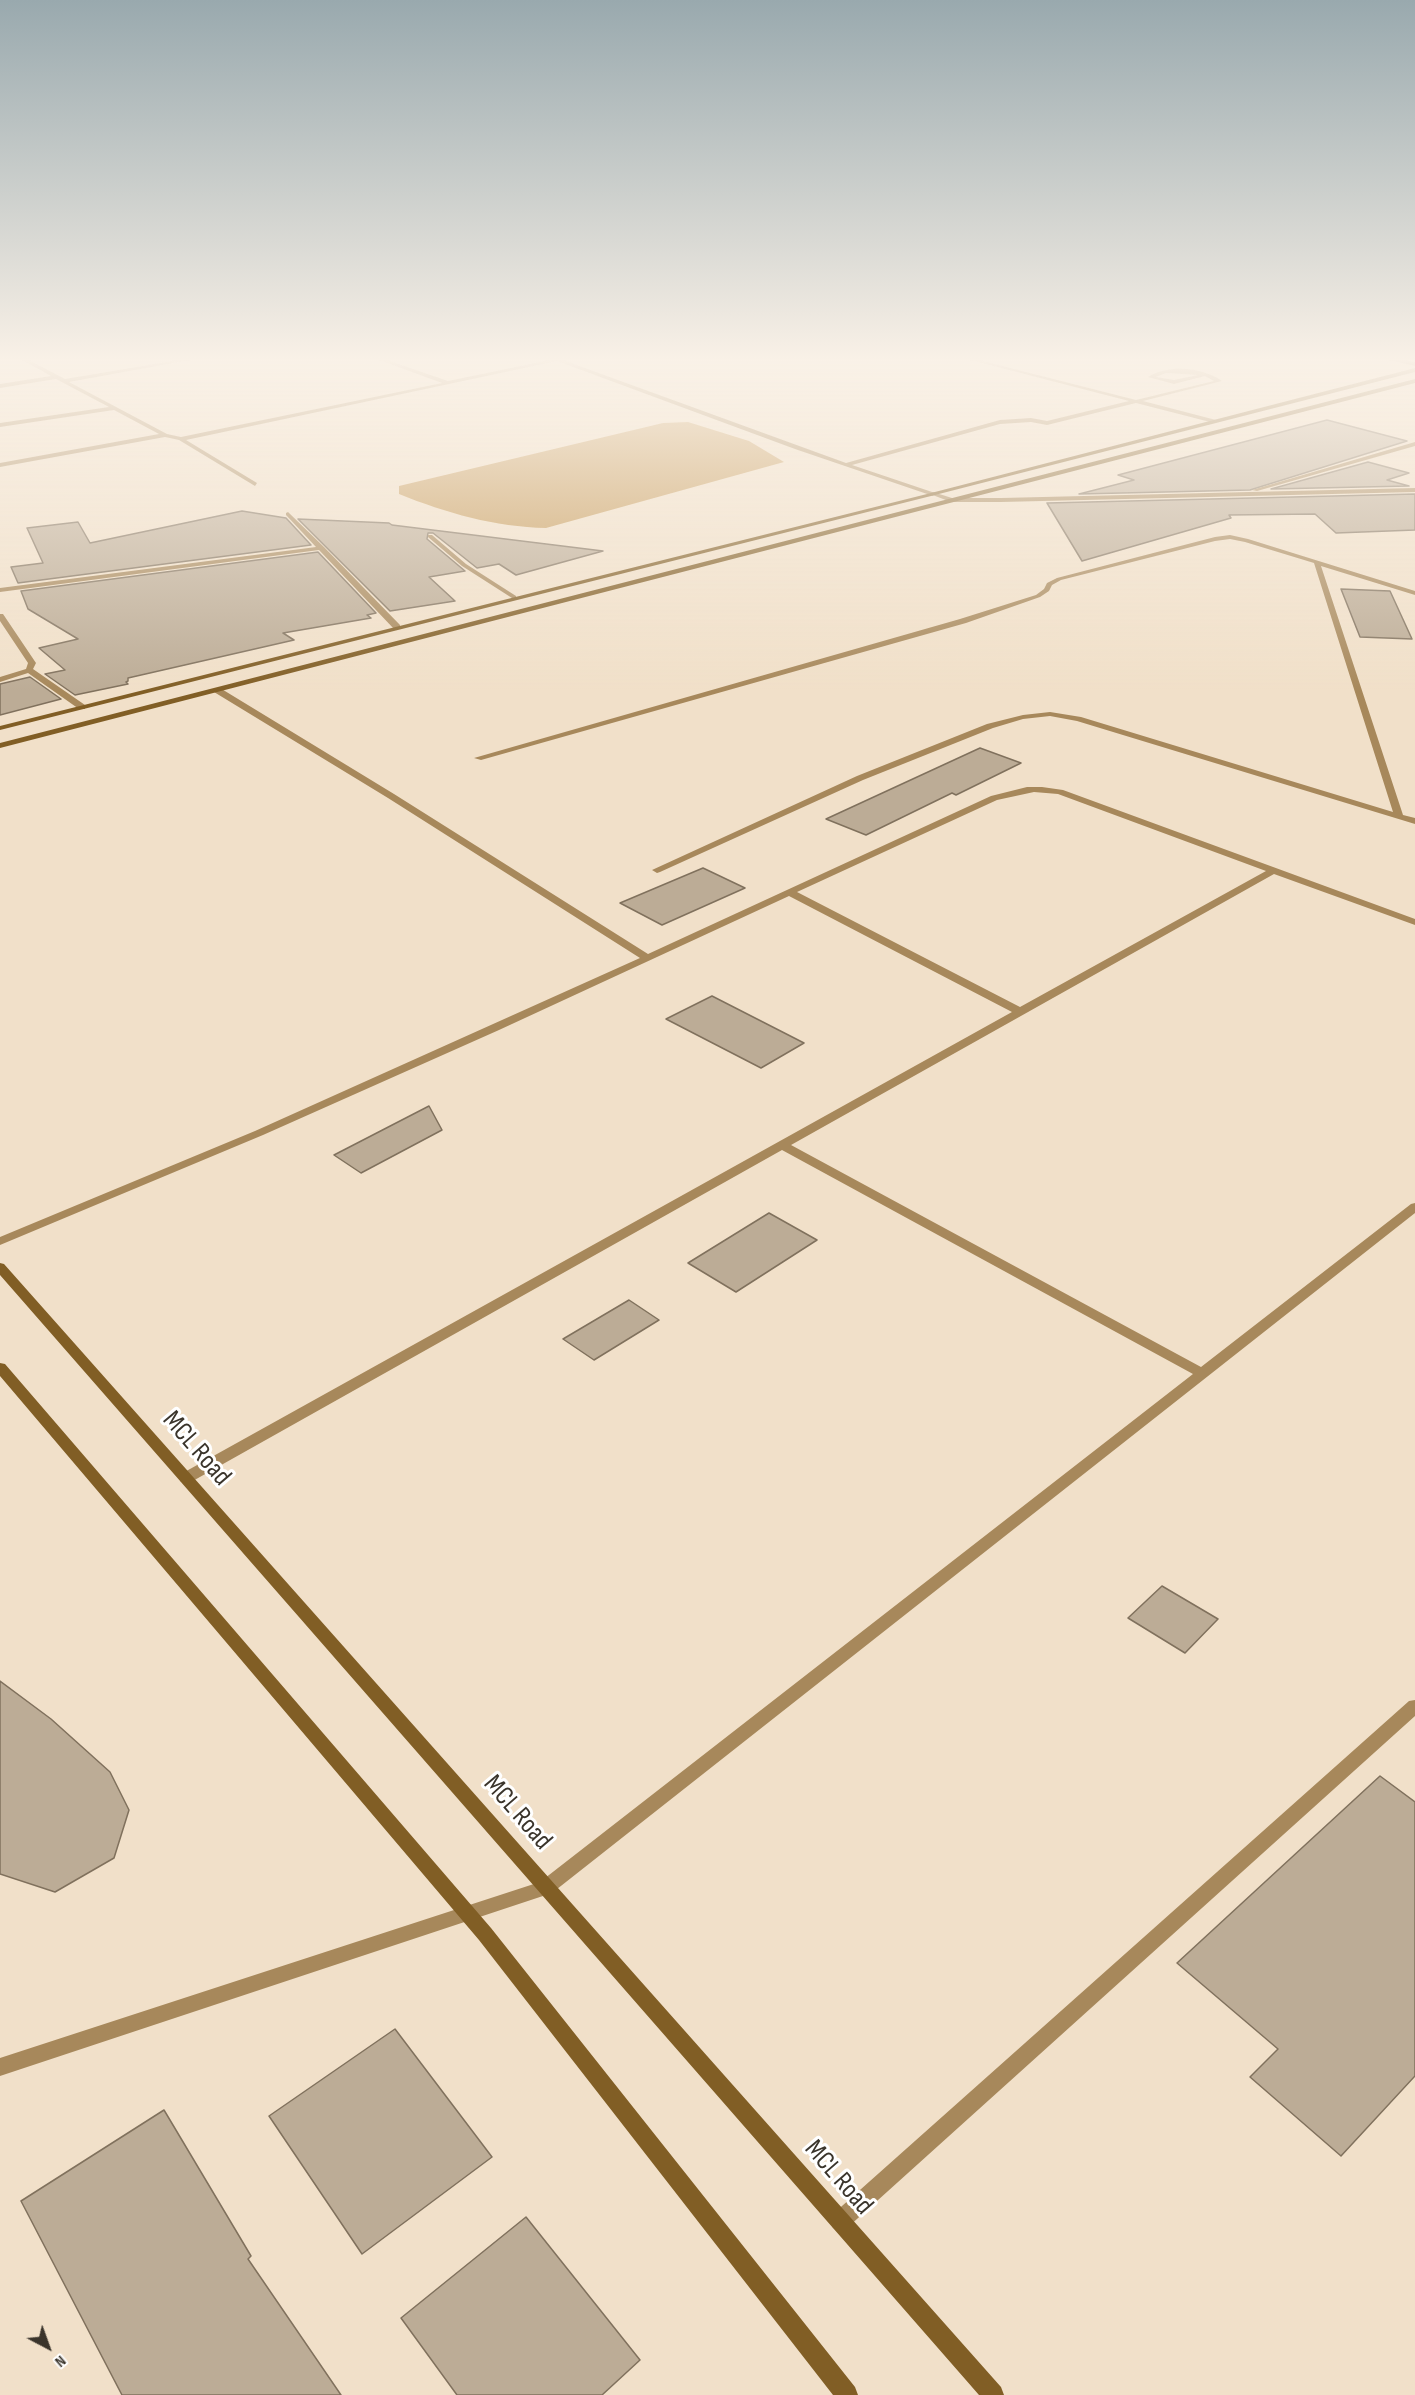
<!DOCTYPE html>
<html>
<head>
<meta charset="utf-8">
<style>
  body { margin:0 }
  #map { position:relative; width:1415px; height:2395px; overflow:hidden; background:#f1e0c9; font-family:"Sofia Sans Condensed",sans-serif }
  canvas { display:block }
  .north { position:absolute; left:18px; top:2317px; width:60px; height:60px; -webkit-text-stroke:4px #fff; paint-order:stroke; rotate:139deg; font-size:16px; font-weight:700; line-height:24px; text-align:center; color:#3a342b }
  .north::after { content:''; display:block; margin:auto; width:21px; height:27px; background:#3a342b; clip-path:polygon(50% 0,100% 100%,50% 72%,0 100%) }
</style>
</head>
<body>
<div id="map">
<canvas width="1415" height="2395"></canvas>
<div class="north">N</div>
</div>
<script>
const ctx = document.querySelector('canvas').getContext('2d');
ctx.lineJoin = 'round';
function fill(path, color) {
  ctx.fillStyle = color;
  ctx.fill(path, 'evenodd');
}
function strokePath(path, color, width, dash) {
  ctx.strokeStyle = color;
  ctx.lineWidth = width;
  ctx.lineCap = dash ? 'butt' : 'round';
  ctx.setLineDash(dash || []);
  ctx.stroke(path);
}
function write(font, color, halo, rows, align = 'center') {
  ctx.font = font + ' "Sofia Sans Condensed",sans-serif';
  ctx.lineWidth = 6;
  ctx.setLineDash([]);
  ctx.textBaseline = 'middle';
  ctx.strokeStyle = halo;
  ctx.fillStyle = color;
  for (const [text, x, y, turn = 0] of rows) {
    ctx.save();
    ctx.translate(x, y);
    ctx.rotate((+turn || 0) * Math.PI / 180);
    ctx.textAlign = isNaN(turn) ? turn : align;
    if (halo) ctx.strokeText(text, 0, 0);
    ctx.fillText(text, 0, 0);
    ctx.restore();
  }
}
fill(new Path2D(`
  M688,422L749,441L784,462L546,528C495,527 446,513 399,494V486L663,423Z`), '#c49856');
const building = new Path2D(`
  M1327,420L1407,441L1250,490L1079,494L1134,480L1118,475Z
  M1368,462L1409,473L1387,480L1409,486L1271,489Z
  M1415,494V530L1336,533L1315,514L1229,515L1231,518L1082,561L1047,503Z
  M242,511L286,518L311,545L18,583L11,567L43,563L27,528L78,522L90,543Z
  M298,519L389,523L392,525L603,551L516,575L499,564L477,568L433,533H428L427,539L465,571L429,577L455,601L390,611Z
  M318,552L376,613L367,615L371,618L283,633L294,640L128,678V681L126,682L128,684L75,695L45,674L65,670L39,648L78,639L28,609L21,591Z
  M1341,589L1390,591L1412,639L1360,637Z
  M30,677L61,699L0,715V684Z
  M980,748L1021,763L956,795L952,793L866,835L826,819Z
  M703,868L745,888L662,925L620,903Z
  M712,996L804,1043L761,1068L666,1019Z
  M429,1106L442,1130L361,1173L334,1155Z
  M769,1213L817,1240L736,1292L688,1263Z
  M629,1300L659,1320L594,1360L563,1339Z
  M1162,1586L1218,1619L1185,1653L1128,1618Z
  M0,1681L51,1719L110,1772L129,1810L114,1858L55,1892L0,1874Z
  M1380,1776L1415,1802V2076L1341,2156L1250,2077L1278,2049L1177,1963Z
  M395,2029L492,2157L362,2254L269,2116Z
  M164,2110L251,2256L248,2259L341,2395H122L21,2201Z
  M526,2217L640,2360L602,2395H457L401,2318Z`);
fill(building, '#bcac96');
strokePath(building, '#80715d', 1.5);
fill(new Path2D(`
  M0,357H5L0,359Z
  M17,357H23L65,379L196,357H206L69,382L167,434L181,437L442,383L371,357H378L448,381L564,357H573L563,360L846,463L1000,420L1031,418L1047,421L1129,401L959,357H967L1136,400L1214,381L1205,376L1174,384L1148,377C1168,364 1203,367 1222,381L1143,401L1216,420L1214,423L1136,403L1047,425L1031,422L1000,424L852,465L935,493L933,496L795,449L557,361L186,440L257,483L255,486L179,440L165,437L0,467V463L159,434L114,410L0,427V423L109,407L56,379L0,388V384L51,376ZM1166,373L1198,375L1174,380L1156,377Z
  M428,535H432L466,564L516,596V598H512L462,566L428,537Z
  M1230,535L1248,539L1415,591V595L1321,566L1403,815L1415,818V824L1077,721L1050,716L1023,719L993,728L863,780L660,872L657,873L652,870L857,776L987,724L1023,715L1050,712L1081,717L1393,812L1314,563L1245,542L1230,539L1215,541L1061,580L1052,585L1049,591L1040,597L966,623L481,760L474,758L960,619L1036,595L1044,589L1047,583L1057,578L1215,537Z`), '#a7885b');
fill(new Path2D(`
  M1415,442V446L1257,491L1252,490Z
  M1415,488V492L1001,502H951L930,494L933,492L952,498H1001Z
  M288,512L324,547L400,625V629H394L319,550L0,592V588L316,547L286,515V513Z
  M0,614H3L36,663L33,669L85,705V709H79L28,673L0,682V677L26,669L28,663L0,621Z
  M214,688H220L394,794L648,954L991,796L1027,787H1042L1063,790L1415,919V925L1274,874L791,1145L1201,1367L1411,1204L1415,1203V1213L552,1893L0,2076V2058L540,1882L1193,1374L782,1150L191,1482H181L179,1478L181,1474L1012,1012L789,896L499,1030L263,1135L0,1245V1237L255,1131L640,958L388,798L214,692ZM1034,792L1058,794L1266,871L1020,1007L797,892L997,800Z
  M1415,1700V1716L847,2228L840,2231L833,2228L830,2221L833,2214L1409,1701Z`), '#a7885b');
fill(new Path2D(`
  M1415,368V372L935,495L0,730V726L931,493Z
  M1415,379V383L0,748V743Z
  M0,1263L4,1264L1001,2387L1004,2395H979L0,1275Z
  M0,1363L5,1364L491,1928L855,2387L858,2395H833L479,1940L0,1376Z`), '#815e25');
fill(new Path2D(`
  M1380,357L1415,362V366L1381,358Z`), '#624207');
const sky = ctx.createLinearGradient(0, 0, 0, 692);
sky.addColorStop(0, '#99a9ae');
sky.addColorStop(0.52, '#f9f1e7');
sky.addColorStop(1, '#f9f1e700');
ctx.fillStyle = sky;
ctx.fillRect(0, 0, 1415, 692);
write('27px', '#3a342b', '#fff', [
  ["MCL Road",196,1449,49],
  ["MCL Road",517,1813,49],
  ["MCL Road",838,2178,49]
]);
</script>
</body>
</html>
